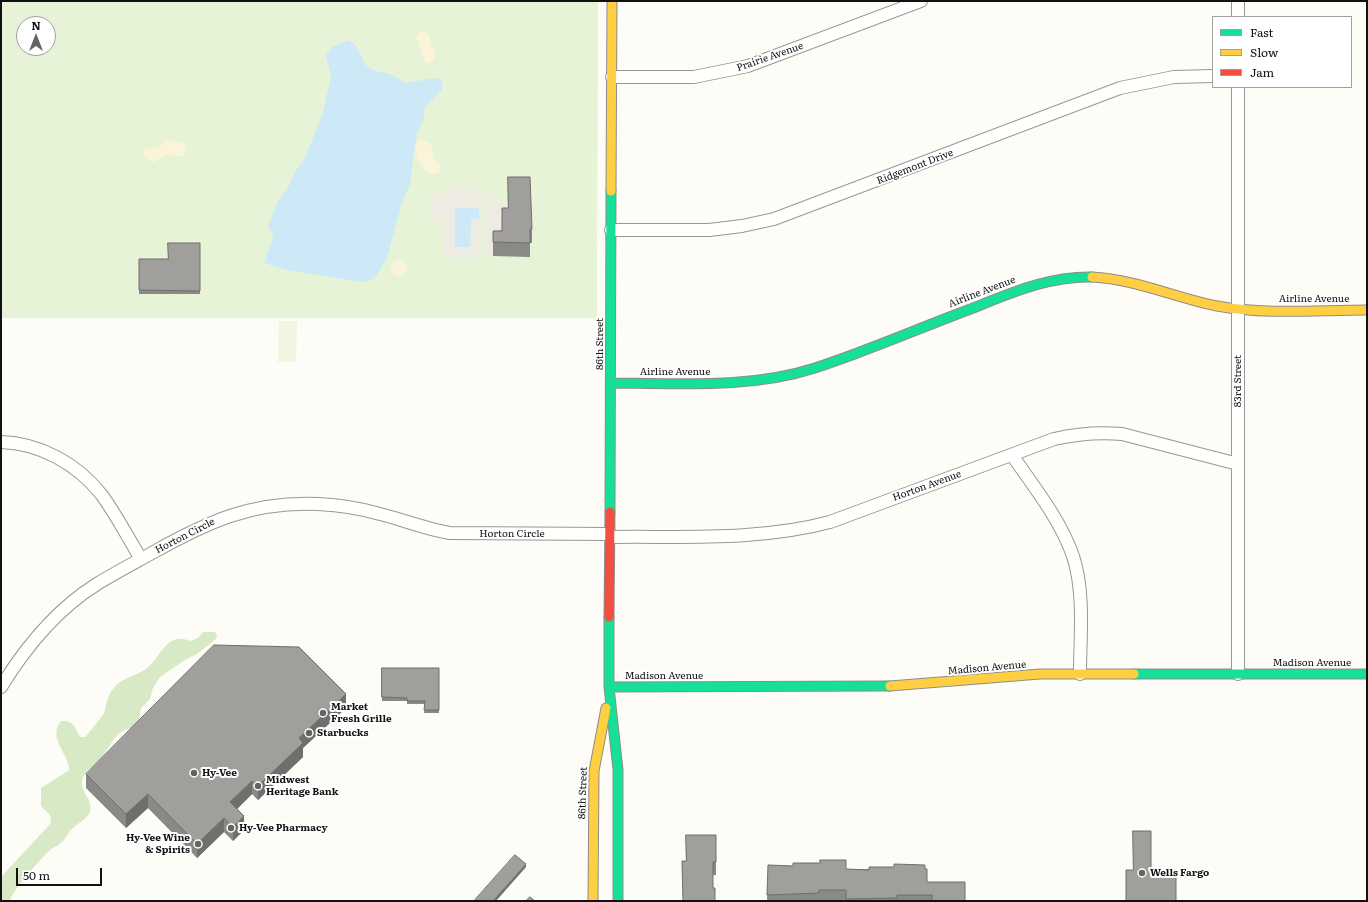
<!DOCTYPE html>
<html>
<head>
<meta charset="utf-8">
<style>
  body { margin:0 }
  #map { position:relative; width:1368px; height:902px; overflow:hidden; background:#fdfcf7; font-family:Literata,serif }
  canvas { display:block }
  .frame { position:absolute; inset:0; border:2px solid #111; pointer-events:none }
  .legend { position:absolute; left:1212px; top:16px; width:140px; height:72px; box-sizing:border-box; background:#fff; border:1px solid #a0a0a0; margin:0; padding:5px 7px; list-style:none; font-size:12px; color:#111 }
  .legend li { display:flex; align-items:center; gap:8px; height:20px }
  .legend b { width:20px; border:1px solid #a0a0a0 }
  .north { position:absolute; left:16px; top:16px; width:40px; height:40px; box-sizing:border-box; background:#fff; border:1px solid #a0a0a0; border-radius:50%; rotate:0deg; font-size:11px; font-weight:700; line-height:16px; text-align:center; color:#111 }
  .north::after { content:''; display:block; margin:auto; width:14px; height:18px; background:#646362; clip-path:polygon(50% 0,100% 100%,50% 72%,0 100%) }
  .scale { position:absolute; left:16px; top:868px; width:86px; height:18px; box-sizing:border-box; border:2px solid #111; border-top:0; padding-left:5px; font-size:12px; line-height:14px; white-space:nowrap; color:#111; -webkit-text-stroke:3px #fff; paint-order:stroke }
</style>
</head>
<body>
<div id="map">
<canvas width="1368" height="902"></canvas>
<div class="frame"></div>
<ul class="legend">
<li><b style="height:5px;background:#16e098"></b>Fast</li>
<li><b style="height:5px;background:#ffcf43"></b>Slow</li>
<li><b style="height:5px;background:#f24e42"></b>Jam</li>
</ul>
<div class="north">N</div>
<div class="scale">50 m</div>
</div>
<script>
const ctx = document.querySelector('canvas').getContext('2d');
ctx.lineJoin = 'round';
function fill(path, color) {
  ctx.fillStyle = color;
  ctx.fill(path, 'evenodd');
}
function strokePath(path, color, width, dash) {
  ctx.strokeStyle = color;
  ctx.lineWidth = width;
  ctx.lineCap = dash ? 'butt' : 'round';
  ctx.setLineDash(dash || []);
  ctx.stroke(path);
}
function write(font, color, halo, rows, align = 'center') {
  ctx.font = font + ' Literata,serif';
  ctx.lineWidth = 4;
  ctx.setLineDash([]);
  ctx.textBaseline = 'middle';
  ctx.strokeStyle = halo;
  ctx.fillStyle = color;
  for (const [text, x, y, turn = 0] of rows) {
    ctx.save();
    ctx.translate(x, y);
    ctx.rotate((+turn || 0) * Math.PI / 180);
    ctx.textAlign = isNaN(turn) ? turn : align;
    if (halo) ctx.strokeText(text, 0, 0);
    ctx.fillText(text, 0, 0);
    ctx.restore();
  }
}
fill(new Path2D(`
  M1,1H598L597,318H1ZM24,24H48V48H24Z`), '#e7f3d7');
fill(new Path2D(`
  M203,632H215L217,635L216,639L197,654L185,660L160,677L153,688L150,699L141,708L139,721L134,728C115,729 112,745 102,757C95,765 82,771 82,783C82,796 95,800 89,814C85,820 78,823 73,828C69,831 67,836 64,840C60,845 54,847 49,851C40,860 13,889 10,901H1V877L51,823L50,815L41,806V788L69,770C69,753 47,739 61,721C73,720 75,727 80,737H85C88,734 102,717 104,713C107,704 107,695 114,688C121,678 136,676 146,669C161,658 166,631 190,641L198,638Z`), '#d8eac5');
fill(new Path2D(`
  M421,31L429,35L431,45L436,52L433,60L429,63L425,62L416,37Z
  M422,139L431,144L434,159L441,168L438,173L432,175C420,168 417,158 415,146L419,140Z
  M169,140L185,144L186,147L184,156L166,155L153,162L144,157L145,149L158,147Z
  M391 268a8 8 0 1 1 16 0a8 8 0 1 1-16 0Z`), '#fcf4d9');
fill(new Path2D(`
  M279,321H297L296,362H278Z`), '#f0f6e1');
fill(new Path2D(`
  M458,185H467L472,190V194H482V224L486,223V194H493V203H508V222H502V245H493V256H486V228H482V258H444V228L439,227V220H429V193L452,194V190Z`), '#edebe2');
fill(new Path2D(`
  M349,40C358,44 360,57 366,65C373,73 384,71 392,75C397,77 401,80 406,83L435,78L441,80L443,86L441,91L425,107L423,121L418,130L415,144L410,184L402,203L387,257L377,275L371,280L362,282L287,270L264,263L273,238V235L268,226L278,201L288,188L295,172L304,160L322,116L331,77L326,55L332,47Z
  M455,208H479V219H471L470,247H455Z`), '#cde8f7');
const street = new Path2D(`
  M1238,1V17
  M612,77H694L748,66L921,1
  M1238,87V674
  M611,230H709L742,226L774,219L1120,88L1174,77L1213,76
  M1,442C40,443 77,464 101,494C116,514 128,538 141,559
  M1012,455C1034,487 1060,519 1073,556C1085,593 1080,636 1080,674
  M610,537C683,536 759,541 830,522L1054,439C1076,434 1099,432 1122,434L1238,464
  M1,687C25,648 57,609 97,584C115,573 134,563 152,553C207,522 252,501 318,504C338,505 360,508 380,514C404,520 426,529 450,533L610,534`);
const fast = new Path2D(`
  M611,383C679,383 750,389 815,368C867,351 917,329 968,310C1009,294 1047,276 1092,277
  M610,512L611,191
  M609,617V687L618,770V901
  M1134,674H1367
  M609,687L890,686`);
const slow = new Path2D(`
  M611,191L612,1
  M1092,277C1135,279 1176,298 1217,306C1267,315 1317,310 1367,310
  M890,686L1040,674H1134
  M593,901L594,771L606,708`);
const jam = new Path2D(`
  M609,617L610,512`);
strokePath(street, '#979795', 14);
strokePath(fast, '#8e8d8b', 11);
strokePath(slow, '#8e8d8b', 11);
strokePath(jam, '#8e8d8b', 11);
strokePath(street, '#fffffe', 12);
strokePath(fast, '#16e098', 9);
strokePath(slow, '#ffcf43', 9);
strokePath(jam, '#f24e42', 9);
fill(new Path2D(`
  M532,229V243H530V257L493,256V231Z
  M200,243V294H139V259H168Z
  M382,668H439V713H424L425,704H407V701H382Z
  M346,708L303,748V757L258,800L252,794L237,809L244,830L233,841L224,832L197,858L148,808L126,828L86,788V774Z
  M716,835V875H713V888L715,901H683L682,861H686Z
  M820,863L846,869H925L927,882L965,901H767L768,865L793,866Z`), '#8a8986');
fill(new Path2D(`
  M346,694V708L303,748V757L258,800V786L299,738Z
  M252,781V794L230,816V802Z
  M148,794V808L126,828V814Z
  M244,816V830L233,841V827Z
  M224,818V832L197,858V844Z
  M526,864V867L496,901H493Z`), '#716f6d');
const building = new Path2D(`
  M508,177H530L532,229H530V243L493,242V231H502V208H508Z
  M168,243H200V291L139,290V259H168Z
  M214,645L299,647L346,694L299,738L303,743L258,786L252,781L230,802L244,816L233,827L224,818L197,844L148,794L126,814L86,774Z
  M382,668H439V710H424L425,701H407V698L382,697Z
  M1133,831H1151V870H1176V901H1126V870H1133Z
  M686,835H716V862H713V888H715V901H683L682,861H686Z
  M515,855L526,864L493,901H474Z
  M820,860H846V869L869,870V867H894V864L925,865V869H927V882H965V901H932V895H897V898L846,899V890H819V893L767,895L768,865L793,866V863H820Z
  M530,897L535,901H526Z`);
fill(building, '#a19f9c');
strokePath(building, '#716f6d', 1);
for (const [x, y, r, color] of [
  [323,713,4,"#646362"],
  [309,733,4,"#646362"],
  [194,773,4,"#646362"],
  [258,786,4,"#646362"],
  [231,828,4,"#646362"],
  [198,844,4,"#646362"],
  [1142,873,4,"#646362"]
]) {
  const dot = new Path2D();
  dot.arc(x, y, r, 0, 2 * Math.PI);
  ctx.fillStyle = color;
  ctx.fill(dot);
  strokePath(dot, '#fff', 1.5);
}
write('10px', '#111', '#fff', [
  ["Prairie Avenue",770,57,-19],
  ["Ridgemont Drive",915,167,-21],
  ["Airline Avenue",982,292,-21],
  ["Airline Avenue",1314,299],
  ["86th Street",600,344,-90],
  ["Airline Avenue",675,372],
  ["83rd Street",1238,381,-90],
  ["Horton Avenue",927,486,-20],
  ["Horton Circle",512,534],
  ["Horton Circle",185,536,-27],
  ["Madison Avenue",1312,663],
  ["Madison Avenue",987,668,-5],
  ["Madison Avenue",664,676],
  ["86th Street",583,793,-88]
]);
write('bold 10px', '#111', '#fff', [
  ["Market",331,707],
  ["Fresh Grille",331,719],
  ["Starbucks",317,733],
  ["Hy-Vee",202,773],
  ["Midwest",266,780],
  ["Heritage Bank",266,792],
  ["Hy-Vee Pharmacy",239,828],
  ["Hy-Vee Wine",190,838,"right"],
  ["& Spirits",190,850,"right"],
  ["Wells Fargo",1150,873]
], 'left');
</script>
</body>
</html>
